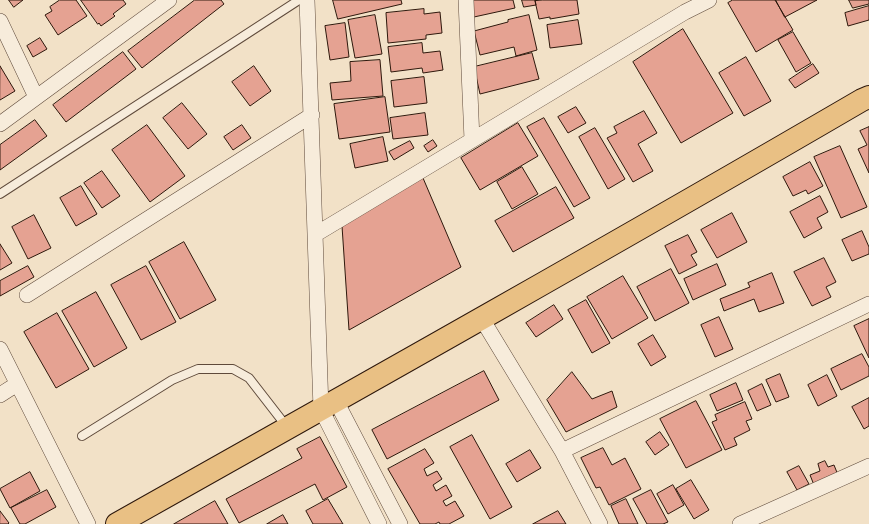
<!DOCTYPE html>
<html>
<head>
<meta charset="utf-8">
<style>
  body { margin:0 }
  canvas { display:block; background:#f2e1c7 }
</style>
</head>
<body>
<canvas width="869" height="524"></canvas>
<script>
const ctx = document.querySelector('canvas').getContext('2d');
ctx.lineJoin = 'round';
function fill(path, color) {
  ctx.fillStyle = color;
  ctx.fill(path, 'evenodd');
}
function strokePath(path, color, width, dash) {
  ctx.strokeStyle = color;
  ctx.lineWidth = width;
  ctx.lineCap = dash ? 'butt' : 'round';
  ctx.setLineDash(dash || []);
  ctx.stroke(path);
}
const building = new Path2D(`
  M9,0H23L14,7Z
  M60,0H76L87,16L58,35L45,15L52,11L50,7Z
  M81,0H123L126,4L113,14L115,16L101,26L99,23L98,24Z
  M195,0H221L224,4L142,68L128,51Z
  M333,0H401L402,4L338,19Z
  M470,0H513L515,8L474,17Z
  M522,0H535L536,5L524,7Z
  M543,0H577L579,14L550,19V17L539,19L535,1Z
  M733,0H775L793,30L756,52L728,3Z
  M776,0H817L785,17Z
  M849,0H869V4L853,8Z
  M869,6V20L848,26L845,13Z
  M424,9V14L440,12L442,33L426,35V39L388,43L386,13Z
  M375,15L382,54L355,58L348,20Z
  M529,15L537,50L516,56L514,47L480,55L474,31L508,22V20Z
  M578,20L582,44L550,48L547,25Z
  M345,23L349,57L330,60L325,26Z
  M683,29L733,113L681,143L633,62Z
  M793,32L811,63L796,72L778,40Z
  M40,38L47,49L33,57L27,46Z
  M422,43L423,53L440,51L443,70L423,73L422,68L391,72L388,47Z
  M123,52L136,69L66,122L53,105Z
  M532,53L539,79L480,94L474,67Z
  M746,57L771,101L744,116L719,73Z
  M380,60L383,96L332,100L330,83L351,81L350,62Z
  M813,64L819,73L795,88L789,80Z
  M0,66L15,91L0,100Z
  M254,66L271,91L250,106L232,82Z
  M424,77L427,103L394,107L391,81Z
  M385,97L390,132L339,139L334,104Z
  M182,103L207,134L188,149L163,118Z
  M576,107L586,123L568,133L558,117Z
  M644,111L657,133L638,144L653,171L633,182L607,138L617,133L614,127Z
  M425,113L428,135L393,139L390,118Z
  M544,118L590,198L574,207L527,127Z
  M35,120L47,136L0,170V145Z
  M518,123L538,156L480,190L461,158Z
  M147,125L185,176L150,202L112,150Z
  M242,125L251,138L233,150L224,137Z
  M869,127V173L858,149L867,145L860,131Z
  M595,128L625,179L608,189L579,137Z
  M383,137L388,161L355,168L350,144Z
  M433,140L437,146L428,152L424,146Z
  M410,141L414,148L394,160L389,152Z
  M840,146L867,207L841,218L814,157Z
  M810,162L823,186L808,194L806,190L793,196L783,177Z
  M522,167L538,194L512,209L497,182Z
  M102,171L120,196L102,208L84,183Z
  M423,178L461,267L349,330L342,226Z
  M81,186L97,214L76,226L60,198Z
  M556,187L574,218L513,252L495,221Z
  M820,196L828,212L817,218L822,228L804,238L790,212Z
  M732,213L747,242L717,258L701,230Z
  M34,215L51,248L28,259L12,227Z
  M862,231L869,247V254L852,261L842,240Z
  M688,235L697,252L691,255L697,265L679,274L665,246Z
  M184,242L216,300L180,319L149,262Z
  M0,244L12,263L0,270Z
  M824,258L836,282L826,287L831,297L812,306L794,272Z
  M717,264L726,285L693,300L684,279Z
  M28,266L34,277L0,296V281Z
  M146,266L176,322L141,340L111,285Z
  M671,269L689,303L655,321L637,287Z
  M772,273L784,303L759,312L754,299L724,311L720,299L750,287L748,283Z
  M623,276L648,318L612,339L587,297Z
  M96,292L127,348L94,367L62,311Z
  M586,300L610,343L592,353L568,310Z
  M554,305L563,319L536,337L526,323Z
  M57,313L89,369L56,388L24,332Z
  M719,317L733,349L715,357L701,325Z
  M869,319V358L854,326Z
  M653,335L666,357L651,366L638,344Z
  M862,354L869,367V376L841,390L831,369Z
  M484,371L499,400L387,459L372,430Z
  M572,372L592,399L612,391L617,407L566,432L547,400Z
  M780,374L789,397L776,402L766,380Z
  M827,375L837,396L818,406L808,385Z
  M736,383L743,400L717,411L710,395Z
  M762,384L771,405L757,411L748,391Z
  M869,398V426L864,429L852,407Z
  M696,401L722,450L686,468L660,419Z
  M745,402L752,419L746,421L750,430L734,438L737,445L725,450L712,422L717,420L715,415Z
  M660,432L669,445L655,455L646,442Z
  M472,435L512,507L490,519L450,447Z
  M320,437L347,487L323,500L315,484L239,523L226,499L302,458L297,449Z
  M603,448L612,465L625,458L641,489L609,505L600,487L596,488L581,458Z
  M425,449L434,463L424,469L427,476L437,471L442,479L433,485L436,491L446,485L452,496L443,501L446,506L455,501L464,516L449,524H440L439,522L435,524H420L388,469Z
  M530,450L541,468L517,482L506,464Z
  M825,461L828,467L834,465L838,475L814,485L810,475L820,471L818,464Z
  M799,466L809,484L797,490L787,472Z
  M30,472L40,491L10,508L0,489Z
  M691,480L709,510L694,519L676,489Z
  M673,485L684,505L668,514L657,494Z
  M47,490L56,507L25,524H20L11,508Z
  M651,490L668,522L663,524H647L633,499Z
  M328,499L343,524H313L306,511Z
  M626,499L638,524H619L611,506Z
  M215,501L228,524H174Z
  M0,511L9,523L8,524H0Z
  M558,511L566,524H533Z
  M283,515L288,524H267Z`);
fill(building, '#e5a292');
strokePath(building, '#2e180c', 1);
const lane = new Path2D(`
  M0,194L299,0
  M82,436L172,380L198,369H233L249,378L287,427`);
const street = new Path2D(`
  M307,0L321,409L379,524
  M466,0L472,140
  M0,21L36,97
  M0,124L169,0
  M316,234L685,12L709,0
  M27,295L312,115
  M482,319L562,451L600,524
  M0,349L88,524
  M0,395L17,384
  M336,401L400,524
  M562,451L869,304
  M740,524L869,466`);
const highway = new Path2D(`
  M117,524C366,384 615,244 862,100L869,97`);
strokePath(lane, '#5f4a3b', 10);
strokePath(street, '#5f4a3b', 16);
strokePath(highway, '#2e180c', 24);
strokePath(lane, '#f7ecdb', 8);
strokePath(street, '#f7ecdb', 15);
strokePath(highway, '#e9c084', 22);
</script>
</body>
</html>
